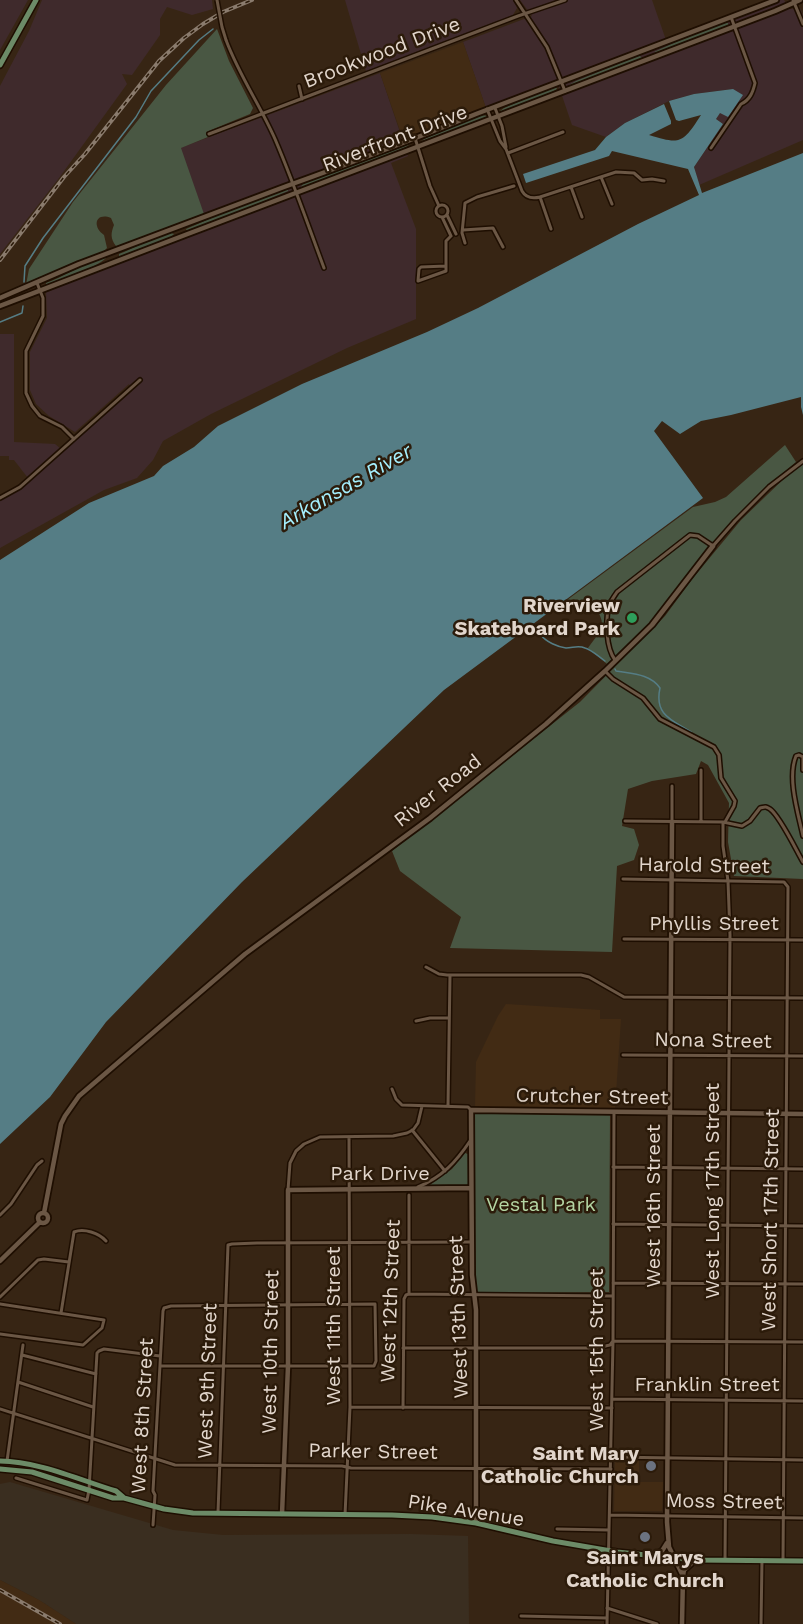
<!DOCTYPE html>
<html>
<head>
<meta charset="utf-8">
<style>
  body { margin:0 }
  canvas { display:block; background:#372514 }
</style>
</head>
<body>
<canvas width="803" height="1624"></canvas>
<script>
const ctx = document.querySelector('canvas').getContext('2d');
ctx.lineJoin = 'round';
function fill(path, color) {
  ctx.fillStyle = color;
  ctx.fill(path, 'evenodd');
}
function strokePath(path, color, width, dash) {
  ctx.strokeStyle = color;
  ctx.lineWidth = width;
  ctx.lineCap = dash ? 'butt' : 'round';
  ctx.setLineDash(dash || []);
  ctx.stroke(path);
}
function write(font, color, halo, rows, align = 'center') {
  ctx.font = font + ' "Work Sans",sans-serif';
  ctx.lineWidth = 5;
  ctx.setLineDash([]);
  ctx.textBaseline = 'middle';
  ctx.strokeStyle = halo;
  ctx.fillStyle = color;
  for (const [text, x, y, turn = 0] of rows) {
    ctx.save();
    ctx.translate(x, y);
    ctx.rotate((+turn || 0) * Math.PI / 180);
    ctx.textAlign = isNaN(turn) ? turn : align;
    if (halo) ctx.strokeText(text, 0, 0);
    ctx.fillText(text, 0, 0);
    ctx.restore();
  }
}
fill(new Path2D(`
  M0,0H28L0,50Z
  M42,0H212L213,9L192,15L167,7L160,19V35L132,75L122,74L127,84L59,178L0,254V86L29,31Z
  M345,0H513L517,8L513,15L366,71Z
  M520,0H652L666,40L770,0H784L790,9L800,8L803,15V140L699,185L694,167L723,124L716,119L733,89L694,94L669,101L625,123L606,137L572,125L557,81L486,108L463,42L532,16Z
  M380,73L408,156L391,163L416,229V319L347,348L211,414L163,441L153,460L137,478L104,490L0,548V499L21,489L132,391L129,384L75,432L49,416L36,404L30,390V352L47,318L46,292L49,290L209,229L180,148Z
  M0,334H14V442L55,444L61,449L28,478L14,460H9V456H0Z`), '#3f2a2c');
fill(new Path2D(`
  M10,1482L173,1530L223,1535L410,1534L468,1536L469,1624H76L39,1600L0,1580V1484Z`), '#3a2e20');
fill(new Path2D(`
  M463,42L486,108L403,139L380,73Z
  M506,1004L600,1010V1019H621L615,1108H475L476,1062L498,1016Z
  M615,1459L639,1460V1482H663L662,1511H614Z
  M0,1580L39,1600L76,1624H0Z`), '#422b14');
fill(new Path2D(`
  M724,22L728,23V25L686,43L658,53L654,52L695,33Z
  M217,29L229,61L253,108L250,114L206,132L208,137L181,148L204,214L120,246H116C110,238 111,233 114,225L111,218C95,212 92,227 104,235L107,248L102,253L69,266L26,285L29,269L73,202L166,85Z
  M637,56H640L642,58L602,75L569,86V85L576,81Z
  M556,87L557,89L552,92L502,113L499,112L504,108L543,91Z
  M481,115L488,116V118L422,141L424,139Z
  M407,143L410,144L406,147L364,165L310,186L300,188L303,184L341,167Z
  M284,189H288V191L219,220L187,231L186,229L232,209Z
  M171,233L174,234L170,238L123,256H119V254L124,252L161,235Z
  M100,258H106C95,268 61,282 46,285V283C65,276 81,265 100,258Z
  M785,445L796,462C759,492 726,527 695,564C687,575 680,587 671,598C652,622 631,645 607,664L588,648C601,630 609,625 593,605L563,603L693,507L715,502L726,497Z
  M803,463V879L734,876L728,842L729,803L708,765L701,761L696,774L652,781L628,789L622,826L634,829L639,845L634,860L617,866L612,952L450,948L461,917L400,871L392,851L580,702L665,616L693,578L741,520L794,469Z
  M476,1113L610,1114L609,1292L477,1293L474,1273L473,1114Z
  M465,1153L468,1154L469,1183L467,1185L432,1186L430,1185L452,1169Z`), '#495743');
fill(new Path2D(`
  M733,89L743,95L728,117L720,113L716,119L723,124L694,167L702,193L803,153V415L801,407V397L731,415L701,421L680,434L662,421L654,431L703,498L444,690L242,882L106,1022L50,1097L0,1144V560L89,503L154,476L163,466L194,447L218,426L302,384L427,332L478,308L638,224L699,195L688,169L612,151L609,156L526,183L523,174L595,150L606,137L625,123L664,104L671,121V124L649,135C681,145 683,143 701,115L679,121L676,120L669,101L694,94Z`), '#557d85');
strokePath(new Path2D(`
  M24,282L25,266L43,238L136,117L151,91L199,40L213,29
  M0,322L22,313L23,306
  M541,635C546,642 558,647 566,648C573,648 578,645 585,648C592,650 599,657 605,661
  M615,669L616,671C633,674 650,674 660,688C654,715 672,720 691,732`), '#557d85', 1.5);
const street = new Path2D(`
  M516,0L547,47L565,91
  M793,0L803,24
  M226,40C239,75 260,105 275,139C293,181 308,225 324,268
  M299,86L302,99
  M495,108L502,126L506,147
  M487,109L500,141L506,149L522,191C526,198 532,199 540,197L616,172L634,173L642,180L652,179L664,181
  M209,134L518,16L565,0
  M415,138L430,186L439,206
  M711,148L741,104C750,100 753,92 755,83L731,17
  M508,153L563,132
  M601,177L612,204
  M571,187L582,217
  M540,197L551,229
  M436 211a6 6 0 1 1 12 0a6 6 0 1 1-12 0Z
  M447,215L456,234
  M442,217L451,236
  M463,230L493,228L503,247
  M465,243L462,233L465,203L477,197L514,186
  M446,266V271L418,281L419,269L421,267L446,266V241L451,236
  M37,283L43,298V316L26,351V393L32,406L40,416L62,427L74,439
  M0,498L20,487L140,380
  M615,660C606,648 605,620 609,606C611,600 614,597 617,592L690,535L698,536L713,546L735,521L769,487L803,461
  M605,671L613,679L643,698L660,719L714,747L719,755L721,778L735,801L734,806L725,822
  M701,770V822
  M803,770V757L799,755L796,756C787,778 798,813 803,836
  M625,821L723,822L742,826L750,821L760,808C765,807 765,806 770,809C780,816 796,850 803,862
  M672,822V786
  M723,822V846L728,881L730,935L725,1560
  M623,879L784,882L788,887L783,1560
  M624,939L803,940
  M426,967L439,974L447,975H581L589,977L624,997L803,998
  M416,1021L430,1018H449
  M623,1055L803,1056
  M392,1089L396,1099L402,1105L468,1107L471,1110
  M448,1106L450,975
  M412,1130L445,1171
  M613,1167L803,1169
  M418,1187C442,1177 456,1162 470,1141
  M288,1190L290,1163L296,1151L304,1144L320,1137L393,1136L407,1133L413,1130L418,1123L422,1106
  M0,1215L11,1204L37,1165L42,1161
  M613,1224L803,1226
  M613,1283L803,1284
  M409,1294L612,1296
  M0,1297L38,1260L44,1259L69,1262
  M0,1304L104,1320L102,1328L83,1345L0,1334
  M61,1313L74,1232C84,1228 99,1233 106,1241
  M403,1348H596L610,1345L613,1341L803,1342
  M22,1355L96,1374
  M18,1382L93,1407
  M612,1399L803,1401
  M350,1407L612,1408
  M403,1408L404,1299L406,1295L409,1294V1195
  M0,1409L175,1465L342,1466L351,1468L611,1469
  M611,1457L803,1460
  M7,1461L23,1345
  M16,1478L87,1500L89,1490L97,1353L99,1351L104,1349L160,1356
  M218,1512L228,1245L232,1244L257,1243L471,1242
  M345,1515L350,1407L349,1137
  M610,1515L803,1518
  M153,1525L155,1495L153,1491L163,1311L164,1308L171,1306L375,1304L376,1361L374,1366H160
  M557,1529L609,1530
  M607,1608L657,1624
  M521,1616L607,1618
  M607,1624L613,1341L614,1112
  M761,1624L762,1560`);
const secondary = new Path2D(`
  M0,298L79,264L284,187C348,164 412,140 476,114L776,0
  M0,306L185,235L775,11L800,0
  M672,822L667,1522L669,1547L683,1576L682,1624
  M44,1213L61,1124L65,1116L79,1096L245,954L430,818L546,724L605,671L652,625L713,546
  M38 1218a5 5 0 1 1 10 0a5 5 0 1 1-10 0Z
  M0,1261L40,1222
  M282,1514L288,1366V1190L471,1188
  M476,1523V1310L472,1275L471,1110L803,1114
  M654,1556L662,1551L667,1543
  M683,1576L684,1570L695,1560`);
const primary = new Path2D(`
  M0,65L36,0
  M0,1461C37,1461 80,1480 116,1491L123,1497
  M0,1469L32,1472L113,1498H124L164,1509L193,1513L392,1515L432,1517L476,1523L553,1541L617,1552L695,1560L803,1561`);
strokePath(street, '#1e0e01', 6);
strokePath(secondary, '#1e0e01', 8);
strokePath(primary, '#1e0e01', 8);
strokePath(street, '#6b5745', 3);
strokePath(secondary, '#6b5745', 4.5);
strokePath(primary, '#6c8b67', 5);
const rail = new Path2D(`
  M0,260L64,177L85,154L159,61L184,38L203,24L223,12L252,0
  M0,1590L60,1624`);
strokePath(rail, '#8a7b6d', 4);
strokePath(rail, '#2c1b0a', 1.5, [4.5]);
const streetBridge = new Path2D(`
  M217,0L222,27L226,40`);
strokePath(streetBridge, '#1e0e01', 6, []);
strokePath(streetBridge, '#6b5745', 3);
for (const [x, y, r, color] of [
  [632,618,6,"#2e9e5b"],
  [651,1466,6,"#6b7280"],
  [645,1537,6,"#6b7280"]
]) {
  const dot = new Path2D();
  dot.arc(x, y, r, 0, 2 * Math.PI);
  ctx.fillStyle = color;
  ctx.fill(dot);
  strokePath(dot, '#2c1b0a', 2);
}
write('20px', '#e2d6cc', '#2c1b0a', [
  ["Brookwood Drive",382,53,-21],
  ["Riverfront Drive",395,139,-21],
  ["River Road",438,791,-38],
  ["Harold Street",704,866,1],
  ["Phyllis Street",714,924],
  ["Nona Street",713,1041,1],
  ["Crutcher Street",592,1097,1],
  ["Park Drive",380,1174],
  ["West Long 17th Street",713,1191,-90],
  ["West 16th Street",654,1206,-90],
  ["West Short 17th Street",771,1220,-89],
  ["West 12th Street",391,1301,-88],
  ["West 13th Street",459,1317,-92],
  ["West 11th Street",334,1326,-90],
  ["West 15th Street",597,1350,-90],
  ["West 10th Street",271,1352,-89],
  ["West 9th Street",208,1381,-88],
  ["Franklin Street",707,1385],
  ["West 8th Street",143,1416,-87],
  ["Parker Street",373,1452,1],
  ["Moss Street",724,1502,1],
  ["Pike Avenue",466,1511,9]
]);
write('bold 20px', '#e2d6cc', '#2c1b0a', [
  ["Riverview",620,606],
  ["Skateboard Park",620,629],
  ["Saint Mary",639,1454],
  ["Catholic Church",639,1477],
  ["Saint Marys",645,1558,"center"],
  ["Catholic Church",645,1581,"center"]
], 'right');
write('20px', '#b4d5a3', '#2c1b0a', [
  ["Vestal Park",541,1205]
]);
write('italic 21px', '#a5f0fe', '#2c1b0a', [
  ["Arkansas River",346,487,-30]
]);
</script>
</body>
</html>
